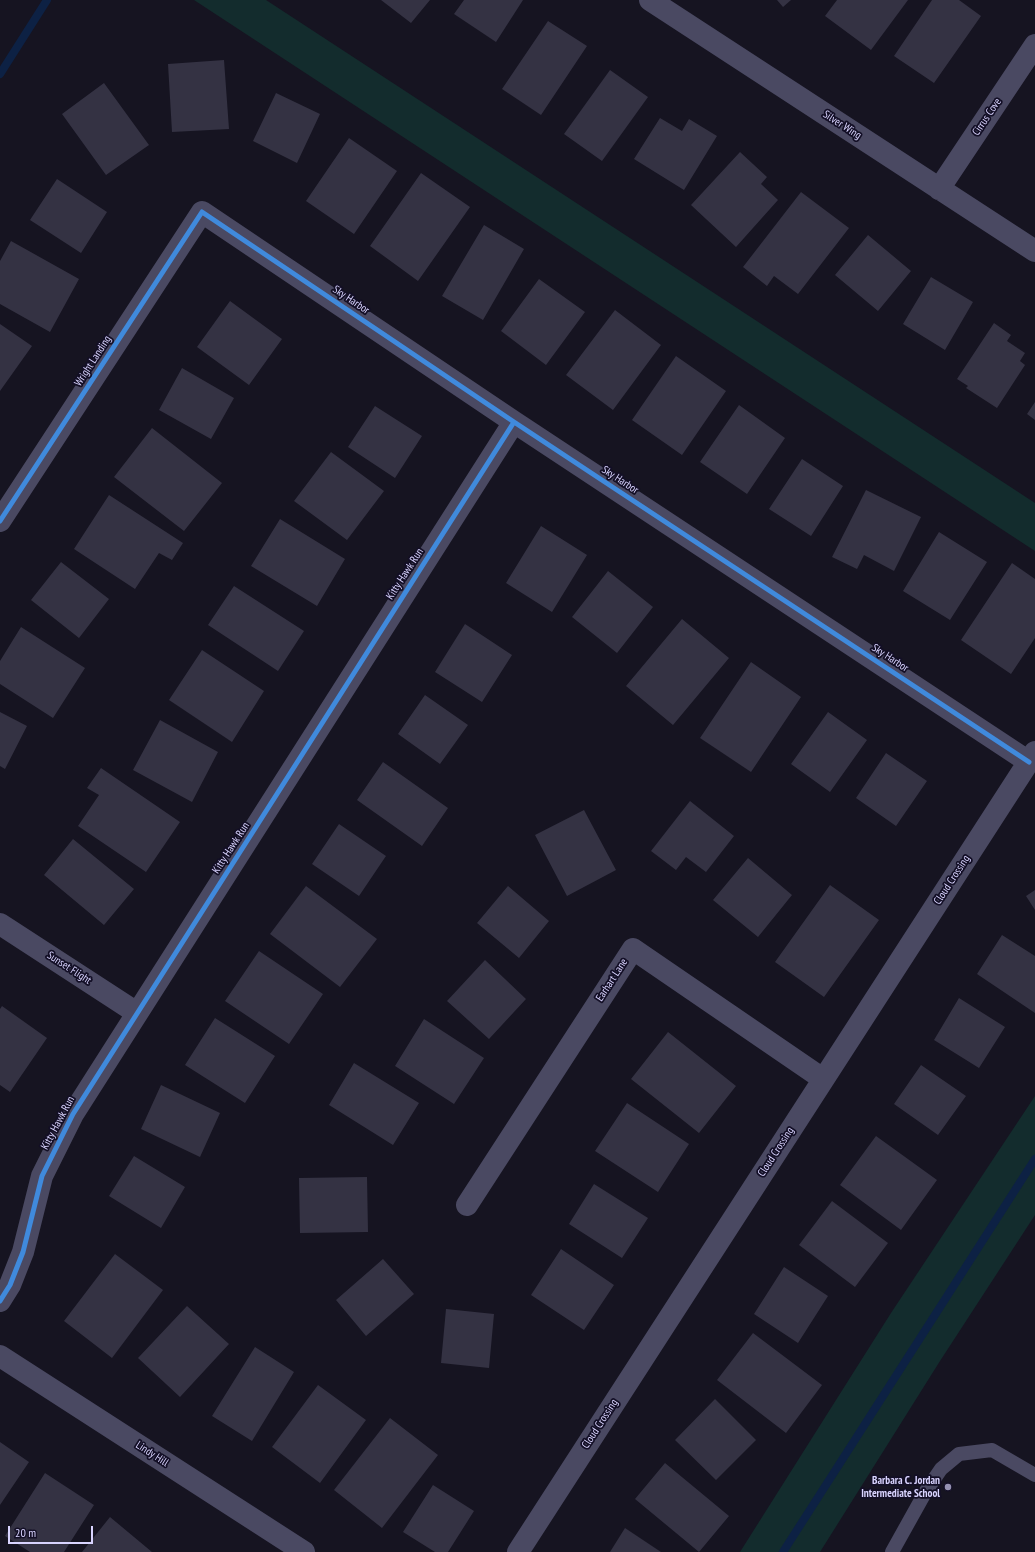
<!DOCTYPE html>
<html>
<head>
<meta charset="utf-8">
<style>
  body { margin:0 }
  #map { position:relative; width:1035px; height:1552px; overflow:hidden; background:#161421; font-family:"PT Sans Narrow",sans-serif }
  canvas { display:block }
  .scale { position:absolute; left:8px; top:1526px; width:85px; height:18px; box-sizing:border-box; border:2px solid #d9d4ff; border-top:0; padding-left:5px; font-size:12px; line-height:14px; white-space:nowrap; color:#d9d4ff; -webkit-text-stroke:3px #130f26; paint-order:stroke }
</style>
</head>
<body>
<div id="map">
<canvas width="1035" height="1552"></canvas>
<div class="scale">20 m</div>
</div>
<script>
const ctx = document.querySelector('canvas').getContext('2d');
ctx.lineJoin = 'round';
function fill(path, color) {
  ctx.fillStyle = color;
  ctx.fill(path, 'evenodd');
}
function strokePath(path, color, width, dash) {
  ctx.strokeStyle = color;
  ctx.lineWidth = width;
  ctx.lineCap = dash ? 'butt' : 'round';
  ctx.setLineDash(dash || []);
  ctx.stroke(path);
}
function write(font, color, halo, rows, align = 'center') {
  ctx.font = font + ' "PT Sans Narrow",sans-serif';
  ctx.lineWidth = 3.5;
  ctx.setLineDash([]);
  ctx.textBaseline = 'middle';
  ctx.strokeStyle = halo;
  ctx.fillStyle = color;
  for (const [text, x, y, turn = 0] of rows) {
    ctx.save();
    ctx.translate(x, y);
    ctx.rotate((+turn || 0) * Math.PI / 180);
    ctx.textAlign = isNaN(turn) ? turn : align;
    if (halo) ctx.strokeText(text, 0, 0);
    ctx.fillText(text, 0, 0);
    ctx.restore();
  }
}
fill(new Path2D(`
  M194,0H266L1035,503V551Z
  M1035,1096V1215L940,1361L820,1552H740L891,1313Z`), '#132c2d');
strokePath(new Path2D(`
  M0,74L47,0
  M783,1552L1035,1159`), '#0d2144', 8);
fill(new Path2D(`
  M381,0H430L411,23Z
  M464,0H523L496,42L454,14Z
  M777,0H791L783,7Z
  M837,0H908L871,50L825,16Z
  M932,0H959L981,16L934,83L894,56Z
  M548,21L587,46L541,115L502,89Z
  M224,60L229,129L172,132L168,64Z
  M610,70L648,97L602,161L564,134Z
  M104,83L149,145L106,175L62,114Z
  M276,93L320,114L297,163L253,141Z
  M660,118L682,131L689,119L717,136L684,190L634,159Z
  M349,138L397,171L354,234L306,201Z
  M740,152L767,177L761,184L778,200L736,247L691,205Z
  M421,173L470,207L418,281L370,246Z
  M57,179L107,212L81,253L30,220Z
  M801,192L849,228L798,294L774,276L767,286L743,267Z
  M484,225L524,249L483,320L442,296Z
  M868,235L911,271L878,311L835,275Z
  M11,241L79,279L50,332L0,304V261Z
  M931,277L973,302L945,350L903,324Z
  M539,279L585,312L546,365L501,331Z
  M230,301L282,339L249,385L197,347Z
  M615,310L661,345L613,410L566,375Z
  M994,323L1011,335L1007,341L1025,353L1020,361L1025,365L997,408L966,388L968,386L957,379Z
  M0,324L32,346L0,391Z
  M676,356L726,391L682,455L632,420Z
  M182,368L234,398L211,439L159,410Z
  M1035,402V420L1027,414Z
  M739,405L785,438L747,494L700,462Z
  M375,406L422,436L395,478L348,447Z
  M152,428L222,483L184,531L114,477Z
  M331,452L384,491L347,540L294,501Z
  M802,459L843,486L811,536L769,509Z
  M866,490L921,517L894,571L864,555L857,569L832,557Z
  M109,495L183,543L172,560L159,553L135,589L74,549Z
  M280,519L345,559L317,606L251,566Z
  M541,526L587,555L552,612L506,583Z
  M939,532L987,562L950,620L903,591Z
  M61,562L109,599L79,638L31,600Z
  M1012,563L1035,579V638L1011,674L961,640Z
  M608,571L653,607L617,653L572,617Z
  M234,586L304,631L278,671L208,625Z
  M682,619L729,658L673,725L626,686Z
  M465,624L512,655L482,702L435,672Z
  M21,627L85,668L53,718L0,684V661Z
  M202,650L264,691L232,742L169,700Z
  M751,662L801,697L751,772L700,738Z
  M425,695L468,725L440,764L398,734Z
  M0,712L27,726L5,769L0,766Z
  M828,712L867,740L830,792L791,764Z
  M160,720L218,752L192,802L133,770Z
  M886,753L927,781L896,826L856,798Z
  M383,762L448,808L422,846L357,800Z
  M101,768L180,822L146,872L78,826L99,795L87,788Z
  M690,801L734,836L706,872L686,857L676,870L651,851Z
  M584,810L616,870L567,896L535,835Z
  M339,824L386,856L359,896L312,864Z
  M73,839L134,889L104,925L44,875Z
  M748,858L792,895L758,937L713,900Z
  M830,885L879,920L824,997L775,962Z
  M306,886L377,939L340,987L270,934Z
  M508,886L549,921L519,958L477,923Z
  M1035,890V910L1026,896Z
  M1002,935L1035,956V1013L977,974Z
  M259,951L323,994L289,1044L225,1001Z
  M485,960L526,999L489,1039L447,1001Z
  M959,998L1005,1027L979,1068L934,1040Z
  M2,1006L47,1038L10,1092L0,1085V1009Z
  M215,1018L275,1056L245,1103L185,1065Z
  M424,1019L484,1058L454,1104L395,1066Z
  M668,1032L736,1086L699,1133L631,1079Z
  M354,1063L419,1103L393,1145L329,1105Z
  M921,1065L966,1096L938,1135L894,1104Z
  M161,1085L220,1113L200,1157L141,1129Z
  M627,1103L689,1144L658,1192L595,1151Z
  M876,1136L937,1180L901,1230L840,1185Z
  M134,1156L185,1187L161,1228L109,1196Z
  M367,1177L368,1232L300,1233L299,1178Z
  M594,1184L648,1218L622,1258L569,1224Z
  M832,1201L888,1243L855,1287L799,1245Z
  M561,1249L614,1285L584,1330L531,1295Z
  M115,1254L163,1290L112,1358L64,1321Z
  M383,1259L414,1294L366,1336L336,1300Z
  M784,1267L828,1296L798,1343L754,1314Z
  M187,1306L229,1344L180,1397L138,1358Z
  M446,1309L494,1314L489,1368L441,1363Z
  M753,1333L822,1385L786,1433L717,1380Z
  M255,1347L294,1372L252,1441L212,1416Z
  M318,1385L366,1420L320,1483L272,1447Z
  M715,1399L756,1440L716,1480L675,1440Z
  M390,1418L438,1455L382,1528L334,1490Z
  M0,1442L29,1462L0,1505Z
  M665,1463L729,1516L699,1552L635,1499Z
  M45,1473L94,1505L64,1552H30L5,1536Z
  M433,1485L474,1511L448,1552H435L403,1532Z
  M110,1517L152,1552H82Z
  M625,1528L661,1552H610Z`), '#343243');
strokePath(new Path2D(`
  M892,1552L926,1491L941,1469L959,1454L992,1450L1035,1475`), '#4a4962', 14);
strokePath(new Path2D(`
  M650,0L1035,251
  M939,189L1035,45
  M0,521L202,212L514,422L1029,762
  M0,924L137,1013
  M467,1205L633,949L823,1079
  M0,1301L10,1285L23,1252L42,1176L73,1114L514,422
  M0,1356L304,1552
  M518,1552L1035,752`), '#4a4962', 22);
strokePath(new Path2D(`
  M0,521L202,212L514,422L1029,762
  M0,1301L10,1285L23,1252L42,1176L73,1114L514,422`), '#408adc', 5);
for (const [x, y, r, color] of [
  [948,1487,4,"#9591b1"]
]) {
  const dot = new Path2D();
  dot.arc(x, y, r, 0, 2 * Math.PI);
  ctx.fillStyle = color;
  ctx.fill(dot);
  strokePath(dot, '#130f26', 1.5);
}
write('11px', '#d9d4ff', '#130f26', [
  ["Cirrus Cove",987,117,-56],
  ["Silver Wing",842,125,33],
  ["Sky Harbor",351,300,34],
  ["Wright Landing",93,361,-57],
  ["Sky Harbor",620,480,33],
  ["Kitty Hawk Run",405,574,-57],
  ["Sky Harbor",890,658,33],
  ["Kitty Hawk Run",231,848,-57],
  ["Cloud Crossing",952,880,-57],
  ["Sunset Flight",69,968,33],
  ["Earhart Lane",612,980,-57],
  ["Kitty Hawk Run",58,1123,-62],
  ["Cloud Crossing",776,1152,-57],
  ["Cloud Crossing",600,1424,-57],
  ["Lindy Hill",152,1454,33]
]);
write('bold 11px', '#d9d4ff', '#130f26', [
  ["Barbara C. Jordan",940,1481],
  ["Intermediate School",940,1494]
], 'right');
</script>
</body>
</html>
